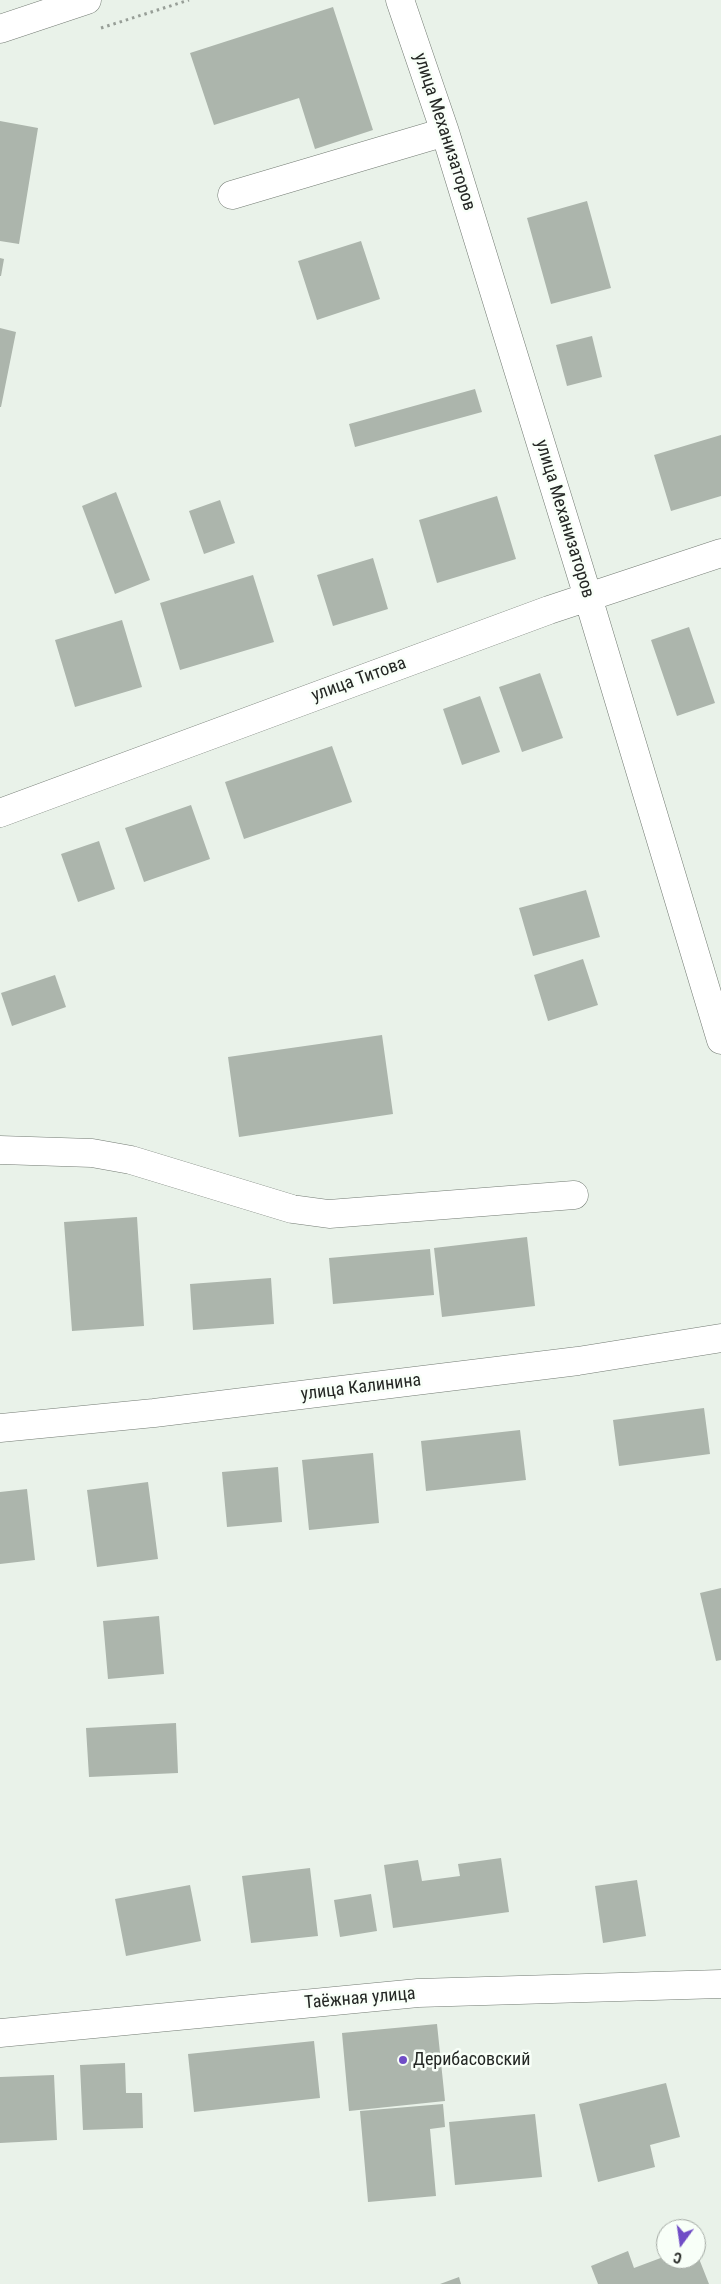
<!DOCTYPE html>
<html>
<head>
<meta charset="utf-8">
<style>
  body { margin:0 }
  #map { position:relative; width:721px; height:2284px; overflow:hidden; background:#e9f2e9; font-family:"Roboto Condensed",sans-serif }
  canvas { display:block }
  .north { position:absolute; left:656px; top:2219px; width:50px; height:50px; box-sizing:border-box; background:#f8fff8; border:1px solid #a3a9a3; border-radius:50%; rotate:194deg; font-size:14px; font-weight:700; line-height:20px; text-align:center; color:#242724 }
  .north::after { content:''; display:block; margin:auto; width:18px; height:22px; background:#704dc6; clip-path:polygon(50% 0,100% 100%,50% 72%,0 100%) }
</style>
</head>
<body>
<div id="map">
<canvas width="721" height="2284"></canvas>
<div class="north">С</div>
</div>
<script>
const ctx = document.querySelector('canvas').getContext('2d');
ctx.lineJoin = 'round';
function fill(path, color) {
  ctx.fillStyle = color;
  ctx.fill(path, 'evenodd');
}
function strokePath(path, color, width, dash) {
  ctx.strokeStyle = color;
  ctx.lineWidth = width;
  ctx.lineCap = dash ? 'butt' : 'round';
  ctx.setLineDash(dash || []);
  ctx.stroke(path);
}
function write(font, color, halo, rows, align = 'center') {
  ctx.font = font + ' "Roboto Condensed",sans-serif';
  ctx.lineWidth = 5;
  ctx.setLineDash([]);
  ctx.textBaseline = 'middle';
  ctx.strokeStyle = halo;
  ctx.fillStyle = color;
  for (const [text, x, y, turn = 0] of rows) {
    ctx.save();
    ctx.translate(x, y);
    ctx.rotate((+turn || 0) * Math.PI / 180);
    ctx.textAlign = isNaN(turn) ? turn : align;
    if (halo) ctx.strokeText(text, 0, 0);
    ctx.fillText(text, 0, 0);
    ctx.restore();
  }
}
fill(new Path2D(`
  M333,7L373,130L315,149L299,98L214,125L190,53Z
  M0,121L38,128L19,244L0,241Z
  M587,201L611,288L551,304L527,218Z
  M361,241L380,299L317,320L298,261Z
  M0,258L4,259L1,276H0Z
  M0,328L16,332L1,407H0Z
  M592,336L602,377L567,386L556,345Z
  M475,389L482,412L355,447L349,424Z
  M721,435V496L671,511L654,455Z
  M116,492L150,580L115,594L82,506Z
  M497,496L516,559L437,583L419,520Z
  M220,500L235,543L204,554L189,511Z
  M373,558L388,609L333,626L317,575Z
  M253,575L274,642L180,670L160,603Z
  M122,620L142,687L75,707L55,640Z
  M689,627L715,703L677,716L651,640Z
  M540,673L563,738L522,752L499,687Z
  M480,696L500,752L462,765L443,709Z
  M332,746L352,802L244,839L225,782Z
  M191,805L210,859L144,882L125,828Z
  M99,841L115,889L78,902L61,854Z
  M586,890L600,937L533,956L519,908Z
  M583,959L598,1005L548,1021L534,975Z
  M55,975L66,1007L12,1026L1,993Z
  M382,1035L393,1114L239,1137L228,1057Z
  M137,1217L144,1326L72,1331L64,1222Z
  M527,1237L535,1306L442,1317L434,1248Z
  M430,1249L434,1295L333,1304L329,1258Z
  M271,1278L274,1324L193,1330L190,1284Z
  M704,1408L710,1454L619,1466L613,1420Z
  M520,1430L526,1480L426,1491L421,1441Z
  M373,1453L379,1523L309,1530L302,1460Z
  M278,1467L282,1522L227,1527L222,1472Z
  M148,1482L158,1559L97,1567L87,1490Z
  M27,1489L35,1560L0,1564V1492Z
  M721,1588V1660L716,1661L700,1593Z
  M159,1616L164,1674L108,1679L103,1621Z
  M176,1723L178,1773L89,1777L86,1728Z
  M501,1858L509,1912L393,1928L384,1865L418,1860L422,1881L460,1876L458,1864Z
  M310,1868L318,1936L251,1943L242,1876Z
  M637,1880L646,1936L603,1943L595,1886Z
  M190,1885L201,1941L126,1956L115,1899Z
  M371,1894L377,1931L340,1937L334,1900Z
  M437,2024L445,2101L349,2111L342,2033Z
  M314,2041L320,2098L194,2112L188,2054Z
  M125,2063L126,2093H142L143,2128L83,2130L80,2065Z
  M54,2075L57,2140L0,2143V2077Z
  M666,2083L680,2137L650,2145L655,2167L598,2182L579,2104Z
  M443,2104L445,2127L430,2129L436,2196L368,2202L360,2111Z
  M535,2114L542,2177L455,2185L449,2122Z
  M628,2251L634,2268L666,2256V2259H696V2251L709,2284H598L591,2266Z
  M459,2277L461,2284H440Z`), '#acb5ac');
const minor = new Path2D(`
  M400,0L445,132L588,597L721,1040
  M0,29L87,0
  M232,195L445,132
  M0,813L549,610L721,553
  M0,1150L92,1153L131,1160L292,1209L329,1214L574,1195
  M0,1428L154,1413L578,1361L721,1338
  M0,2033L418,1993L721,1984`);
strokePath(minor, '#737b73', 29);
strokePath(new Path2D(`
  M101,28L189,0`), '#979e97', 3, [2.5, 4]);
strokePath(minor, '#fff', 28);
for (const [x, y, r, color] of [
  [403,2060,5,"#704dc6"]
]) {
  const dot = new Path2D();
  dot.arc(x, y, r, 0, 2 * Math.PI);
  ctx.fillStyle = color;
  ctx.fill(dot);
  strokePath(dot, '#f8fff8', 2);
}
write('18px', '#242724', '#f8fff8', [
  ["улица Механизаторов",444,132,72],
  ["улица Механизаторов",564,519,73],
  ["улица Титова",359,680,-20],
  ["улица Калинина",361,1388,-7],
  ["Таёжная улица",360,1999,-5]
]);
write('18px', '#242724', '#f8fff8', [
  ["Дерибасовский",413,2060]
], 'left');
</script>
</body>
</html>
